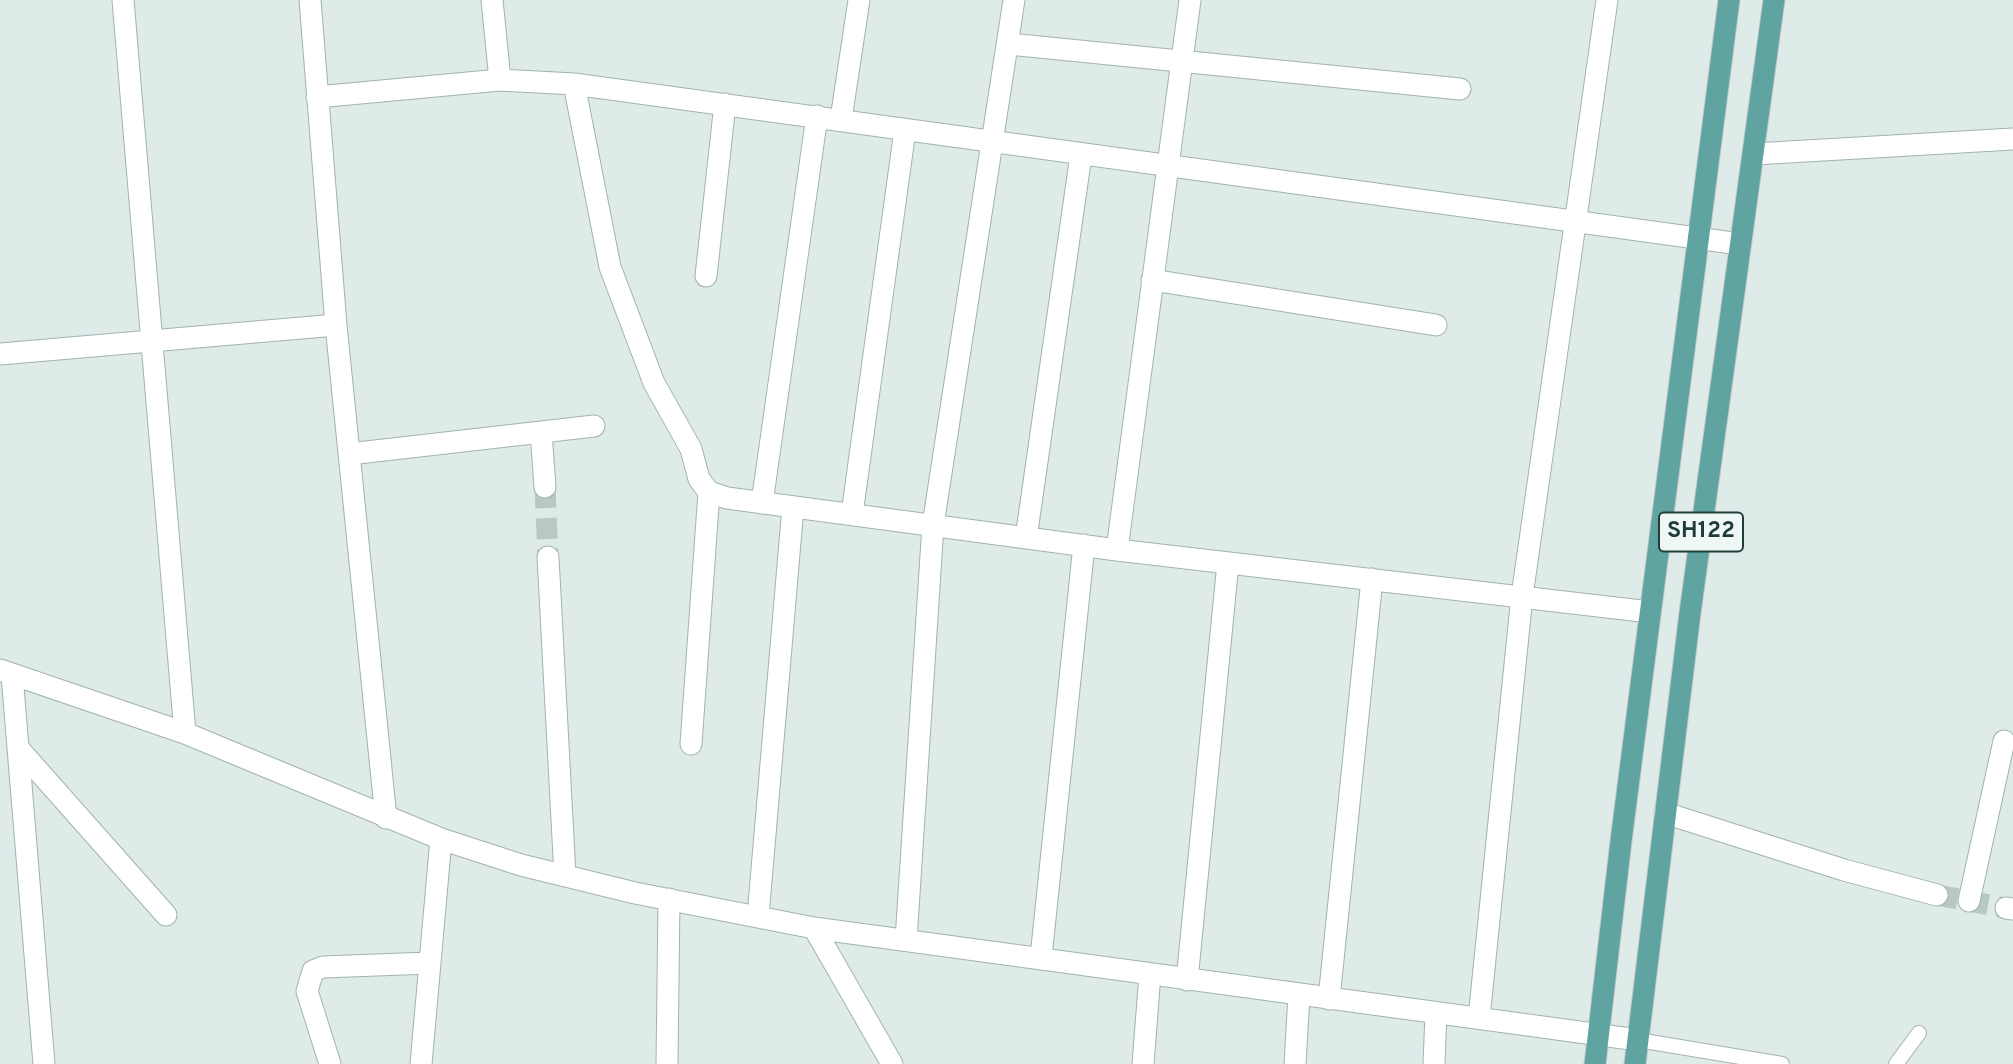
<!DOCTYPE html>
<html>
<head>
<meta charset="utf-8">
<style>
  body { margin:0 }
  canvas { display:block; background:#deebe8 }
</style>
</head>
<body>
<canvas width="2013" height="1064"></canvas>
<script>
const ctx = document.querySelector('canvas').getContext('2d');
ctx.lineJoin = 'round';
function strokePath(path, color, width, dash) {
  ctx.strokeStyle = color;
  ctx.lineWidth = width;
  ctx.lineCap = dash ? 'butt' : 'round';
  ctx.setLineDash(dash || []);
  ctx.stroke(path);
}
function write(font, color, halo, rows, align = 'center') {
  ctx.font = font + ' Overpass,sans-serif';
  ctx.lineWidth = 7;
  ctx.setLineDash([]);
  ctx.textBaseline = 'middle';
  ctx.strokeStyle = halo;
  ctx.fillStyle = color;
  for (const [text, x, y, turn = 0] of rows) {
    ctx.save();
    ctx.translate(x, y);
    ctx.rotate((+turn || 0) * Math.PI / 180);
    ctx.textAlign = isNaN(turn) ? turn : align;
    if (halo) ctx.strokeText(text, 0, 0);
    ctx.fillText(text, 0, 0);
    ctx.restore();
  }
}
strokePath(new Path2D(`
  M545,487L548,557
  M1937,895L2006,908`), '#b8c8c5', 21, [21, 10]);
const service = new Path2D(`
  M1638,1040L1782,1064
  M1896,1064L1919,1033`);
const minor = new Path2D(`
  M123,0L185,733
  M310,0L336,325L386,818
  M492,0L500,80
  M1009,44L1460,89
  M574,84L610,267L654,383L691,449L699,479L709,492L727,498L1117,550L1650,612
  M317,97L500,80L574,84L1740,244
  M841,119L859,0
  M1754,154L2013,139
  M706,276L725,104
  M1152,280L1436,325
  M0,354L336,325
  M541,432L545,487
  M349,454L594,426
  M762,503L817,116
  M852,514L905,130
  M1026,538L1081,155
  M1117,550L1190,0
  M548,557L565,876
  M0,670L185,733L441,839L521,865L635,893L814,928L1638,1040
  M12,675L44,1064
  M691,744L709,492
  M18,748L166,915
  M1665,813L1844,870L1937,895
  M1969,901L2004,741
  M2006,908L2013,909
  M758,916L793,507
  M814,928L892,1064
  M906,940L933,525L1014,0
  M1041,957L1084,545
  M1187,980L1228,563
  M1329,999L1372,579
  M1479,1018L1522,596L1607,0
  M330,1064L307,991L313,971L323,967L430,963
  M421,1064L441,839
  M667,1064L669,899
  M1143,1064L1150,974
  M1295,1064L1299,995
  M1434,1064L1436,1014`);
const primary = new Path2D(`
  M1595,1064L1621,841L1729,0
  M1635,1064L1690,613L1774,0`);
strokePath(service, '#a1b3b1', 16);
strokePath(minor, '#a1b3b1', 23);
strokePath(primary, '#c0c8c8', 23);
strokePath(service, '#fff', 14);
strokePath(minor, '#fff', 21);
strokePath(primary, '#60a4a2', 21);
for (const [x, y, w] of [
  [1701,532,84]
]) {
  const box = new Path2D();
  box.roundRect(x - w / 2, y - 19.5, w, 39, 5);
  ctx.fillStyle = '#eff8f5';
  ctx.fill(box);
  strokePath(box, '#1f3c3b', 2);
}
write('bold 23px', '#1f3c3b', null, [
  ["SH122",1701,532]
]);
</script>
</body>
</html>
